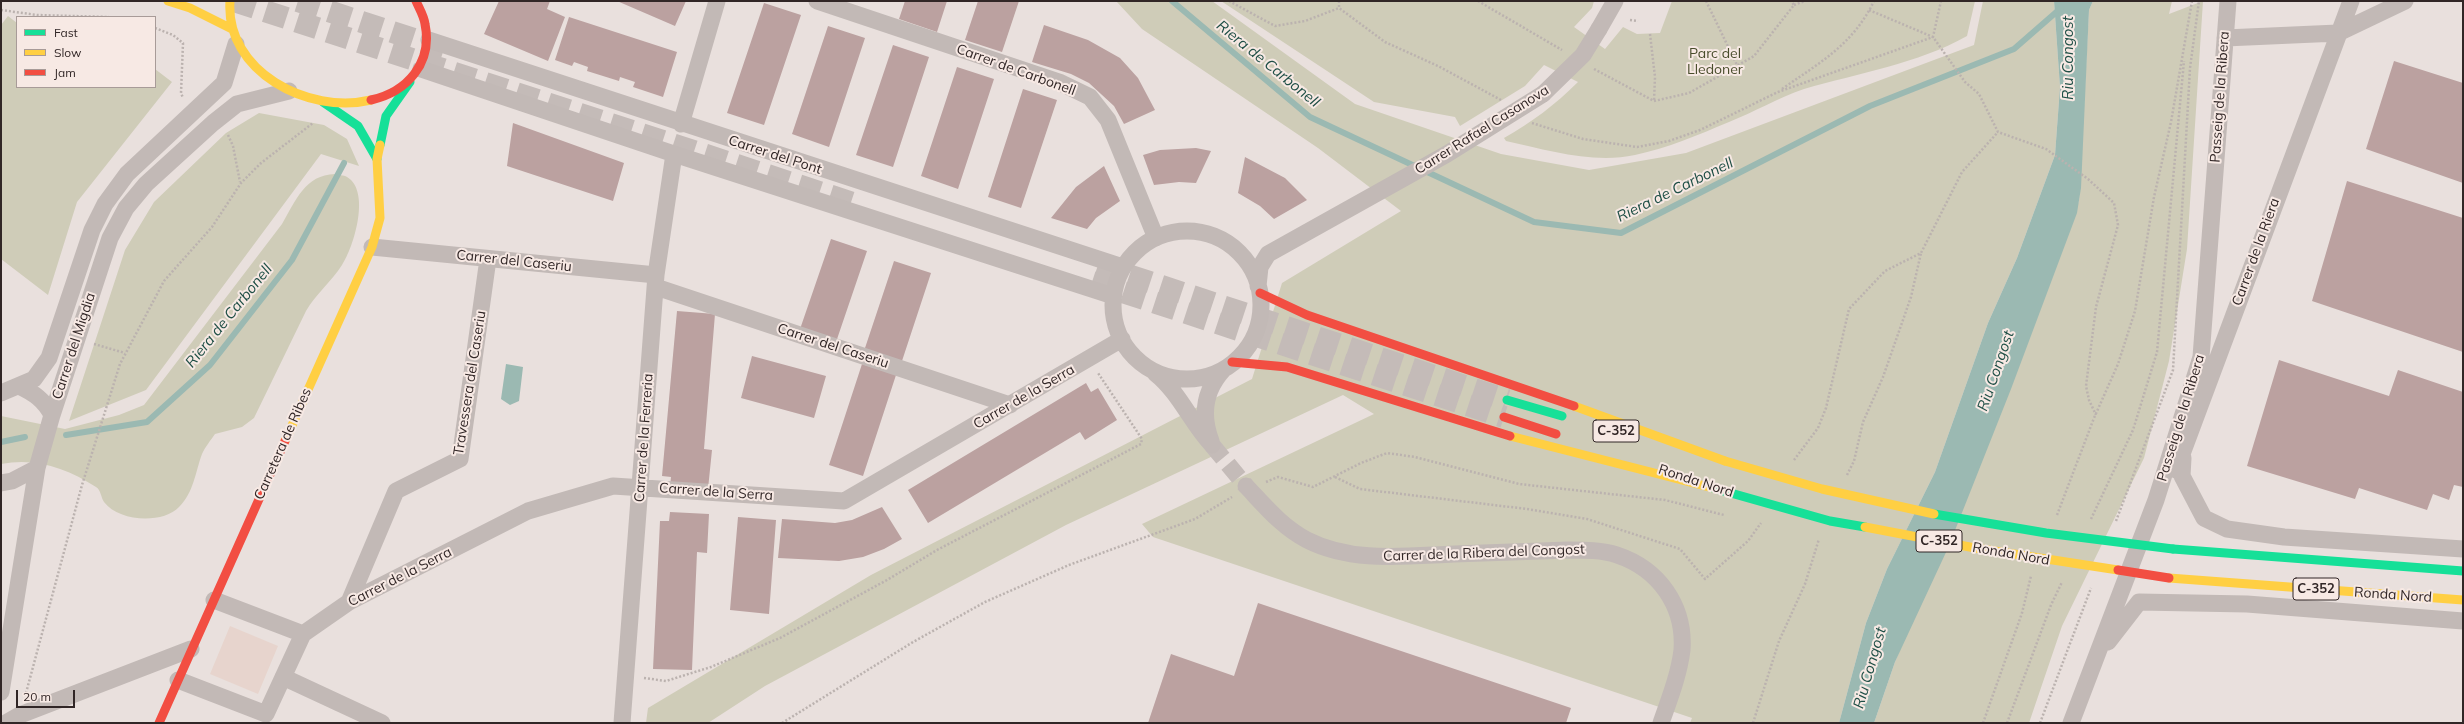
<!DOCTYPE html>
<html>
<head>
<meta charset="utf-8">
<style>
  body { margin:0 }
  #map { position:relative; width:2464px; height:724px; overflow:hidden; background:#e9e0dd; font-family:Mulish,sans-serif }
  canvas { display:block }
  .frame { position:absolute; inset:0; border:2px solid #312626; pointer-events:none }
  .legend { position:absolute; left:16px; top:16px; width:140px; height:72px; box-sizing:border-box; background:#f7e9e4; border:1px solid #a89b98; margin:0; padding:5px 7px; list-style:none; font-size:12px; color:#312626 }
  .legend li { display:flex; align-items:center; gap:8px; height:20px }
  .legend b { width:20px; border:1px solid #a89b98 }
  .scale { position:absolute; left:16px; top:690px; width:59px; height:18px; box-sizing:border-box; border:2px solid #312626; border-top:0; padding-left:5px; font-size:12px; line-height:14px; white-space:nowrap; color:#312626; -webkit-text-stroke:3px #f7e9e4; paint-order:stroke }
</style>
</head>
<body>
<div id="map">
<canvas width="2464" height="724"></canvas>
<div class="frame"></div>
<ul class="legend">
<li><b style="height:5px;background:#16e098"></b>Fast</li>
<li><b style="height:5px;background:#ffcf43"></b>Slow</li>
<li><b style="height:5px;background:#f24e42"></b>Jam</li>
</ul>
<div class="scale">20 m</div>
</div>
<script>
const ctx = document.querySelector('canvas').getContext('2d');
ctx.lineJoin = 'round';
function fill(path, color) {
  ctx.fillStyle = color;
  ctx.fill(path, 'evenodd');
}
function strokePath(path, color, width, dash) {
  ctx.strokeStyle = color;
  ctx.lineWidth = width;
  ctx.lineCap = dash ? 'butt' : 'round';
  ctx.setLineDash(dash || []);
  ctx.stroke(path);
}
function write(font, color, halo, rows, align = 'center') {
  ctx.font = font + ' Mulish,sans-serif';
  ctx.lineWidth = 4;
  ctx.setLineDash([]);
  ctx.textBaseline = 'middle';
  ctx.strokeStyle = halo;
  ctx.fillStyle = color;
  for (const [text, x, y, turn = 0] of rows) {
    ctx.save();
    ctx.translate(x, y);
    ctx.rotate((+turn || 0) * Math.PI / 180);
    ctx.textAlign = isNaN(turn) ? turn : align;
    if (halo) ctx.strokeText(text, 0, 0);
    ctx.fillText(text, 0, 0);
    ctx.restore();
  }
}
fill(new Path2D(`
  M1116,1H1212L1355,104L1501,154L1589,170L1686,153L1974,45L1983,1H2054L2060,87L2055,155L2017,258L1988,323L1935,472L1887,569L1866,623L1839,723H1690L1692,718L1153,537L1142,524L1374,414L1343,395L1066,525L765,686L708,723H646L648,708L871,575L1252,379L1282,283L1401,211L1318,148L1142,29Z
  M1221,1H1594L1592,8L1574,27L1605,49L1623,27L1637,34L1660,33L1672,1H1975L1967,36C1917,64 1859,73 1804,89C1778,98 1754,112 1729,122C1698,135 1668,148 1635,155C1593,164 1547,150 1506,141L1504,138C1532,122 1555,105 1578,82L1544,65L1525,86L1460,126L1455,117L1374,102Z
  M2093,1H2172L2169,14L2203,1L2187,249L2169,361L2144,458L2062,626L2029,723H1874L1895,662L2079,201L2089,10Z
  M8,16L17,23V87H155V69L172,82L77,202L48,295L1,259V25Z
  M259,113L324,125L347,139L359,166L321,154L146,390L69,421L125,250L154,202L226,133Z
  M335,174C338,175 344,175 347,177C371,191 354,247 342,265C331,282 316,294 306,311L254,418L242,427L215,434C211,440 205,447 202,454C195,473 194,492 179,507C163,524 119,522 104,502C101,498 101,490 96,487C67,468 35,457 1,464V416L65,429L119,415L144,405L282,224C296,200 305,175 335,174Z`), '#cfccb8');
fill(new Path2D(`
  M230,626L278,646L258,694L210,674Z`), '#e7d4cd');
fill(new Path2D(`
  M2054,1H2093L2089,10L2081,188L2077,213L2011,389L1948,548L1895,662L1874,723H1839L1866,623L1887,569L1935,472L1988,323L2017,258L2055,155L2060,87Z
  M506,364L523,367L519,401L510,405L501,399Z`), '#9bb9b2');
strokePath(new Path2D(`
  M1172,1L1310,117L1534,222L1621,233L1870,106L2014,49L2061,8
  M66,435L147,422L210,365L292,260L344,163
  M1,442L25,437`), '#9bb9b2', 6);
fill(new Path2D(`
  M499,1H550L547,9L565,17L548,61L484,34Z
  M617,1H686L675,26Z
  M905,1H947L937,32L899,19Z
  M978,1H1019L1002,52L965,40Z
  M764,3L801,15L764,125L727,113Z
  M569,17L677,52L663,97L633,87L635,82L620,77L619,81L587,71L588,67L574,62L572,66L555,60Z
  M1044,25L1088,40L1120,58L1138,78L1155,110L1124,124L1114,106L1089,83L1071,74L1032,62Z
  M828,26L865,38L829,147L792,134Z
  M893,45L929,57L893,167L856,155Z
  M2394,61L2463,83V183L2366,149Z
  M957,67L994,79L958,189L921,176Z
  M1023,89L1057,100L1021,208L988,197Z
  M513,123L624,163L613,201L507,166Z
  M1196,148L1211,151L1196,183L1179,182L1154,185L1143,155L1160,150Z
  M1245,157L1285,178L1307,200L1274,219L1260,206L1238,193Z
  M1104,166L1120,201L1096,218L1087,229L1051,218L1076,187Z
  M2347,181L2463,218V352L2312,301Z
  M831,239L867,251L835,345L799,332Z
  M894,261L931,273L900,367L863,354Z
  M677,311L715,314L704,449L712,450L708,489L670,486L671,477L662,476Z
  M752,356L826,376L814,418L741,398Z
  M2279,360L2389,396L2398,370L2463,392V487L2454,485L2449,500L2433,494L2427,510L2359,488L2355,499L2247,466Z
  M862,364L896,375L863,476L829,465Z
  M1086,383L1091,392L1098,388L1117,420L1085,440L1080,432L928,523L908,490Z
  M882,507L902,539L884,549L863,557L839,561L778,558L782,519L835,523L852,520Z
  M670,512L709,514L707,553L697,552L692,670L653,669L660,521H669Z
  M738,517L776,520L769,614L730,610Z
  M1258,603L1571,708L1566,723H1148L1171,654L1234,676Z`), '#bba1a0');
strokePath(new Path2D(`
  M1212,445L1246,486`), '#c4bbb8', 17, [17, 8]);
strokePath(new Path2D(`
  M234,1L856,204
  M298,1L444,49
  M1098,265L1507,400
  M1092,282L1504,417`), '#c4bbb8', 22, [22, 11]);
strokePath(new Path2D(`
  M1229,1L1275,26L1305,21L1339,8
  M1339,1V8L1385,42L1438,66L1501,100
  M1478,1L1562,50
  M1706,1L1737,65
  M1794,5L1805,1
  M1,10L37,15L109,17
  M1869,10L1933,37L1965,82L1979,94L1998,132L2046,149L2088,179L2114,203L2118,225L2096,307L2086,386L2089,400L2096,415
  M1630,20L1638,21
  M155,28L173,35L183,43L181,93L183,98
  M1650,34L1655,77L1654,101
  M1594,69L1654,101L1689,93L1754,56L1794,5L1791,1
  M1782,89C1819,63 1853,45 1874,1
  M1532,123L1583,139L1637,147L1669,141L1700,130L1778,92L1933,37L1941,1
  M228,135L233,146L240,182
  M94,344L125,353
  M1794,460L1818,428L1826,408L1849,309L1885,271L1921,253L1962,172L1998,132
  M1847,475L1854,461L1863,422L1883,377L1911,297L1921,253
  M1335,477L1360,489L1527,509L1587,519L1680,549L1705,579L1748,541L1761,523
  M1266,482L1278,477L1313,487L1361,463L1387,453L1415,457L1519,484L1665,500L1724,515
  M2057,515L2094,418L2118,364L2135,311L2154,197L2171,122L2192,1
  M2091,519L2133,430L2157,352L2184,61
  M2116,521L2173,370L2190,68L2199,1
  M644,678L666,681L711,667L780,638L887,580L937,550L1141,444L1142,439L1098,373
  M26,693L82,485L120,364L164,281L212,227L241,183L261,163L313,123
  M782,723L913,642L985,602L1069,565L1195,519L1232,497
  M1753,723L1779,641L1805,584L1819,539
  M1983,723L2022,613L2031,576
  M2007,723L2051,605L2062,582
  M2040,723L2091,588`), '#bbb2af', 2.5, [2, 2]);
strokePath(new Path2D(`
  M817,1L1059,82L1090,97L1108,120L1156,238
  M1599,29L1615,1
  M2225,38L2338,33L2405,1
  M429,40L1123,267
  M421,69L674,154L1113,296
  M681,124L717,1
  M1113 305a74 74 0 1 1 148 0a74 74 0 1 1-148 0Z
  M372,247L656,275
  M1258,286L1260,267L1268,254L1447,154L1543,94
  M656,287L1010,405
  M1155,373C1180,393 1191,423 1212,445
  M19,386C34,393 44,400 52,415
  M1,393L34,379L49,358L92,230L105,204L127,174L224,83L236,44
  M1211,441C1201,415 1204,391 1223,370
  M2183,458L2182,476L2204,518L2227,529L2284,537L2463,549
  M2176,470L2351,1
  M1,483L12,481L37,468
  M1246,486C1265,506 1282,527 1307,540C1352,563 1405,556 1454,554C1492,553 1531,551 1569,550C1585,550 1602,550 1617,555C1659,569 1685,606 1682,650C1679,675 1669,700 1661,723
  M214,600L303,634
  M349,602L396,491L460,459L488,259
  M2108,642L2139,602L2247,604L2463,621
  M283,677L382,723
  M178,680L266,714L303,634L349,602L528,511L613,486L844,501L1122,339
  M1,692L37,468L52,415L110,238L126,208L146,184L213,123L237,104L289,91
  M6,723L20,715L191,649
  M622,723L656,275L674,154
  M2071,723L2156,500L2201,357L2228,1`), '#c2b9b6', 17);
strokePath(new Path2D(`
  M323,102L358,126L377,159
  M380,145L386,116L410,82
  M1507,400L1562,416
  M2173,549L2463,571`), '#16e098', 9);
strokePath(new Path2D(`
  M168,1L190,8L232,29
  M230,1C225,71 308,115 371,100
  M1574,406L1725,461
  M1510,436L1713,488
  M285,441L372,247L380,218L377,159L380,145
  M2169,578L2463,600`), '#ffcf43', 9);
strokePath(new Path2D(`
  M371,100C407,92 433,63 425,24C424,16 419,8 416,1
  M1260,293L1307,315L1574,406
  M1232,362L1287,367L1510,436
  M1504,417L1556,434
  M159,723L285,441`), '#f24e42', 9);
strokePath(new Path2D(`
  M1543,94L1583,55L1599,29`), '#c2b9b6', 17);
strokePath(new Path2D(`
  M1713,488L1830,521L1865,527
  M1934,514L2046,533L2173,549`), '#16e098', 9);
strokePath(new Path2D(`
  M1725,461L1822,489L1934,514
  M1865,527L1975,548L2118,570`), '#ffcf43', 9);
strokePath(new Path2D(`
  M2118,570L2169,578`), '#f24e42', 9);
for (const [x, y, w] of [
  [1616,431,46],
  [1939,541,46],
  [2316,589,46]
]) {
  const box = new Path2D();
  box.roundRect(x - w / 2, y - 11, w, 22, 3);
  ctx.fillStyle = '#f7e9e4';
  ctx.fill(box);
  strokePath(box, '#312626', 1);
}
write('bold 13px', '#312626', null, [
  ["C-352",1616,431],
  ["C-352",1939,541],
  ["C-352",2316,589]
]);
write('14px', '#494d2c', '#f7e9e4', [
  ["Parc del",1715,54],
  ["Lledoner",1715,70]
]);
write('14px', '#312626', '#f7e9e4', [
  ["Carrer de Carbonell",1016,70,20],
  ["Passeig de la Ribera",2220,97,-86],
  ["Carrer Rafael Casanova",1482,130,-32],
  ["Carrer del Pont",775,155,18],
  ["Carrer de la Riera",2256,252,-70],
  ["Carrer del Caseriu",514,261,6],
  ["Carrer del Migdia",74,346,-72],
  ["Carrer del Caseriu",833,346,18],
  ["Travessera del Caseriu",470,383,-81],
  ["Carrer de la Serra",1024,397,-30],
  ["Passeig de la Ribera",2181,418,-73],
  ["Carrer de la Ferreria",644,438,-86],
  ["Carretera de Ribes",283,444,-66],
  ["Ronda Nord",1696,481,18],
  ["Carrer de la Serra",716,492,4],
  ["Carrer de la Ribera del Congost",1484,553,-2],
  ["Ronda Nord",2011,554,10],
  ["Carrer de la Serra",400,577,-27],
  ["Ronda Nord",2393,595,4]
]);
write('italic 15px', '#1f4f46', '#f7e9e4', [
  ["Riu Congost",2068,58,-90],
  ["Riera de Carbonell",1268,64,39],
  ["Riera de Carbonell",1675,190,-26],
  ["Riera de Carbonell",229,316,-51],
  ["Riu Congost",1996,371,-71],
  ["Riu Congost",1870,668,-74]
]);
</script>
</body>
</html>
